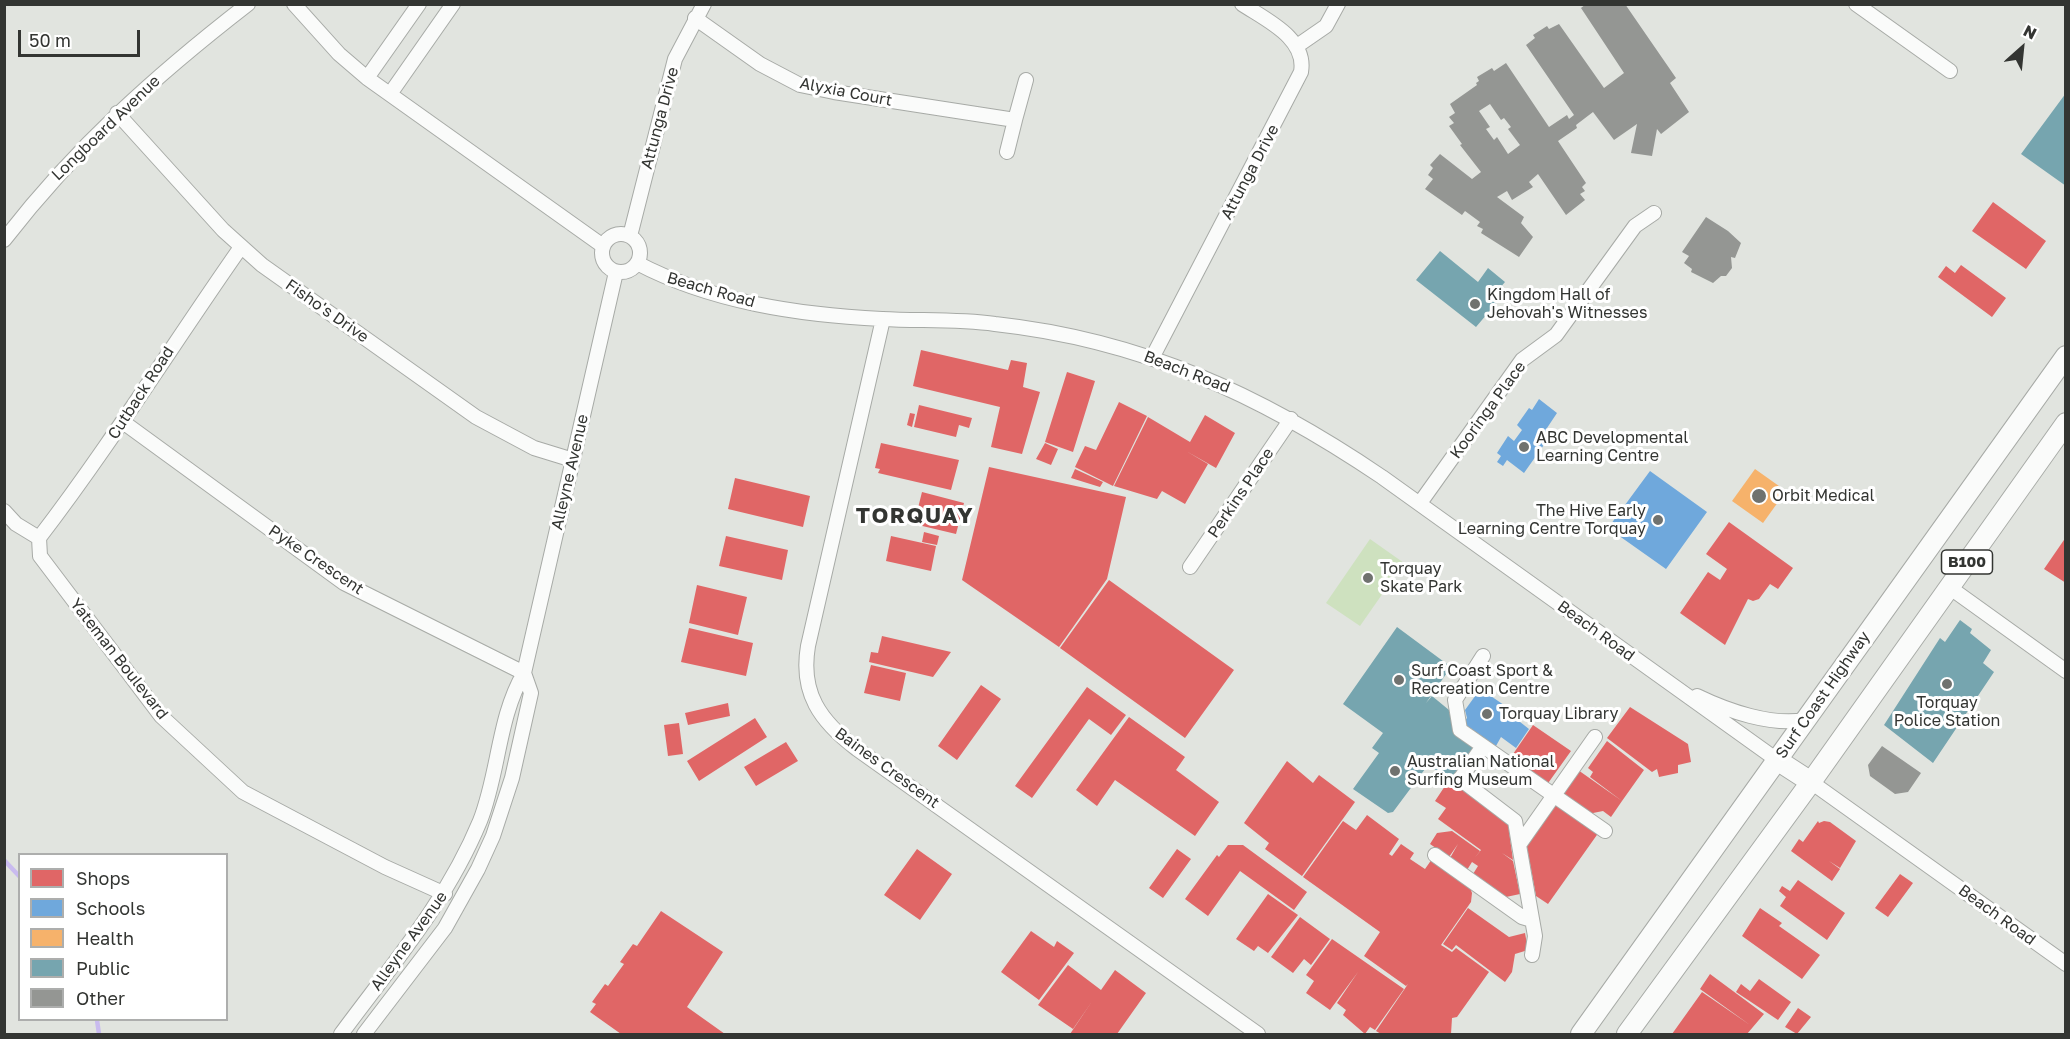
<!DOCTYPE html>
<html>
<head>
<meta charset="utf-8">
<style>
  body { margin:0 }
  #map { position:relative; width:2070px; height:1039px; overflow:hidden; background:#e1e4df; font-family:"Golos Text",sans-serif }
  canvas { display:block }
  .frame { position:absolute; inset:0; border:6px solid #333532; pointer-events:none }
  .legend { position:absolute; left:18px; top:853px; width:210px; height:168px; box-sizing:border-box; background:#fff; border:2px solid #adaead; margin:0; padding:8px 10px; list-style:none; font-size:18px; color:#333532 }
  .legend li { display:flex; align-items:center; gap:12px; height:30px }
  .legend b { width:30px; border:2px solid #adaead }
  .north { position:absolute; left:1992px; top:18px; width:60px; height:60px; -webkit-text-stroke:4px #fff; paint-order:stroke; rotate:27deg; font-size:16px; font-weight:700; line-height:24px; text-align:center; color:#333532 }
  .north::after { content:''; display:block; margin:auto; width:21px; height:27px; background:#333532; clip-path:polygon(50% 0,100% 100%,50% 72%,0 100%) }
  .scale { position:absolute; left:18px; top:30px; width:122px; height:27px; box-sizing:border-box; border:3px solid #333532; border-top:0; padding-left:8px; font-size:18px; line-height:21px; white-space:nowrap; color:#333532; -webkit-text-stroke:4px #fff; paint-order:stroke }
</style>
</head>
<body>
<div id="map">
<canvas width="2070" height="1039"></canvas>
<div class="frame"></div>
<ul class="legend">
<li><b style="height:16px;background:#e06666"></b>Shops</li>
<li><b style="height:16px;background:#6fa8dc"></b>Schools</li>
<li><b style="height:16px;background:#f6b26b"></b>Health</li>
<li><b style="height:16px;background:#76a5af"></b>Public</li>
<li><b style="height:16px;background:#949693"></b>Other</li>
</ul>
<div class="north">N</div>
<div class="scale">50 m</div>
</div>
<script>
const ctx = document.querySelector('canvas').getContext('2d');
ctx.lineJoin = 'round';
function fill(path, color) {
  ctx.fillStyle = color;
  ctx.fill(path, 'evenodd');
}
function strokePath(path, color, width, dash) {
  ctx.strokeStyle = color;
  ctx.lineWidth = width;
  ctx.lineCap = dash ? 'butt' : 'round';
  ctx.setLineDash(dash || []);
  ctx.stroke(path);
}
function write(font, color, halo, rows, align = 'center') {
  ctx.font = font + ' "Golos Text",sans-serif';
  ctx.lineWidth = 6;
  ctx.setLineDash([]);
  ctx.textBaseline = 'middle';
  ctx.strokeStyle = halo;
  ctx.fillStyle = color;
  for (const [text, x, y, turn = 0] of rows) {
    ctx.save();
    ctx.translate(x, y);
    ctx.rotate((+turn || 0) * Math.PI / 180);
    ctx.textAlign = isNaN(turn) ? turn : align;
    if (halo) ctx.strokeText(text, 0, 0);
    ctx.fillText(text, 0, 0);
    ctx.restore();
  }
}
fill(new Path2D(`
  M1370,539L1404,563L1360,626L1326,603Z`), '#cee1bf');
fill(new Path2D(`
  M1993,202L2046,241L2026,269L1972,231Z
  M1961,265L2006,298L1992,317L1938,277L1946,266L1955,273Z
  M921,350L1008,370L1011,360L1027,363L1023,387L1040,392L1022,454L991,447L1000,407L913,386Z
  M1067,372L1095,381L1073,452L1045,442Z
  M1119,402L1147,416L1113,486L1075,467L1085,446L1096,450Z
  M919,405L972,418L969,428L959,425L956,437L914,427Z
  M910,413L915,414L912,427L907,425Z
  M1205,415L1235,433L1216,468L1186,451L1208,464L1185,504L1162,491L1157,499L1114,486L1148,417L1190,442Z
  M881,443L959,460L951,490L878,473L880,469L875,468Z
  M1045,443L1058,449L1051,465L1036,459Z
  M989,467L1126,497L1107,579L1059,647L962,580Z
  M1075,469L1103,482L1100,487L1071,478Z
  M735,478L810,496L803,527L728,509Z
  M922,492L964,503L956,534L914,524Z
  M1729,522L1793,568L1778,589L1770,584L1759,599L1753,601L1748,599L1725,645L1680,613L1708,572L1720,580L1727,569L1706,554Z
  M924,532L939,536L937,545L922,542Z
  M726,536L788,550L782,580L719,566Z
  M891,536L936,546L931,571L886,561Z
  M2066,537V583L2044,569Z
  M1109,580L1234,670L1185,738L1060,648Z
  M697,585L747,597L738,635L689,623Z
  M689,628L753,643L746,676L681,662Z
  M882,636L951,652L933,677L869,662L871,652L878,653Z
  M871,665L906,673L900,701L864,693Z
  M981,685L1001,699L957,760L938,746Z
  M1087,687L1126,715L1111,735L1089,719L1032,798L1015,786Z
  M728,703L730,716L688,725L685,713Z
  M1630,707L1688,744L1691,762L1678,765V773L1659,777L1657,769L1652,772L1607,738Z
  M1129,717L1185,757L1176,770L1219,802L1195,836L1115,780L1097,806L1076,790Z
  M755,718L767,737L699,781L687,761Z
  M679,723L683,754L668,756L664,725Z
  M1533,725L1571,751L1546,786L1511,757Z
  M1607,741L1644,770L1622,801L1590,777L1593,772L1588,768Z
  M786,742L798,761L756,786L744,767Z
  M1287,761L1313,783L1319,775L1355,802L1302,876L1265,849L1269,843L1244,823Z
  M1578,770L1622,801L1611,817L1603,811L1588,814L1565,797L1564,788Z
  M1449,780H1456L1507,816L1513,860L1502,853L1513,861L1520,894L1506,897L1473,874L1478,866L1472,862L1467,870L1450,858L1458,844L1449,857L1430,844L1437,833L1452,831L1480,851L1474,859L1481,850L1438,819L1446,808L1435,801Z
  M1553,803L1599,832L1548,904L1536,896L1526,842Z
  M1367,815L1399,839L1389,854L1392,856L1401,844L1414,853L1410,859L1425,869L1432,859L1469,885L1472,893L1471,902L1441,945L1452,952L1456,948L1489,972L1457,1017L1452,1018L1451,1034H1381L1376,1031L1408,984L1406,986L1364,956L1380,932L1303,877L1343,821L1356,830Z
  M1818,821L1819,823L1824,821L1830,822L1856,841L1840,868L1829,861L1840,869L1832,881L1791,851L1799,839L1803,842Z
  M1228,845H1243L1307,892L1294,910L1240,871L1208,916L1185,899L1217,855L1219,857Z
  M917,849L952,874L920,920L884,895Z
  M1177,849L1191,859L1163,898L1149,888Z
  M1900,874L1913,883L1888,917L1875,908Z
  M1798,880L1845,913L1827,940L1780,906L1786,897L1779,891L1782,886L1790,891Z
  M1268,894L1298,915L1268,953L1258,946L1254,951L1236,939Z
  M1468,908L1509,937L1525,933L1528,950L1515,954L1512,972L1505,982L1456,945L1452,950L1443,944Z
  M1760,908L1782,923L1779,926L1820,955L1802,979L1742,936Z
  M661,911L723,952L687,1007L725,1034H621L590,1012L596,1004L592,1002L605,984L608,986L624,964L620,962L633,944L637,946Z
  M1300,917L1330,939L1311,965L1304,959L1293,973L1271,957Z
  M1031,931L1054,947L1057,941L1074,953L1039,1000L1001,972Z
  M1332,939L1404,989L1375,1030L1370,1027L1365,1034L1343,1015L1346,1010L1337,1003L1358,972L1330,1010L1306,993L1314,981L1306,975Z
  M1068,965L1101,990L1115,970L1146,993L1117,1034H1070L1093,1000L1073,1029L1038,1005Z
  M1710,974L1764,1014L1747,1034H1672L1702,992L1750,1025L1700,989Z
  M1759,979L1791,1002L1778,1020L1736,992L1741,984L1750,991Z
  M1798,1008L1811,1017L1797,1034L1785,1027Z`), '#e06666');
fill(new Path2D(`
  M1539,399L1557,413L1547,428L1553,432L1524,473L1507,460L1503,466L1497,462L1501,456L1497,453L1508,436L1514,441L1522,430L1517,425L1529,408L1532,410Z
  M1650,471L1707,512L1666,569L1608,528Z
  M1478,692H1485L1517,714L1515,718L1529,729L1516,748L1501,737L1496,746L1463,723L1467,718L1465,710Z`), '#6fa8dc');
fill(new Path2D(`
  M1755,469L1786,491L1763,523L1732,501Z`), '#f6b26b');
fill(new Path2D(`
  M2066,93V186L2021,154Z
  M1440,251L1478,282L1488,268L1505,282L1494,295L1499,300L1476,327L1416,280Z
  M1960,620L1972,629L1970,633L1991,650L1983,663L1994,672L1933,763L1884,725L1940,638L1945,642Z
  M1397,627L1451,667L1426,703L1432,696L1449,710L1453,730L1475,746L1452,777L1448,778L1428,765L1393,812L1388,813L1353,789L1379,753L1372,748L1383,733L1343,704Z`), '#76a5af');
strokePath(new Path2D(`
  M4,860L20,877
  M97,1020L99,1034`), '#c9bbef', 4.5);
fill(new Path2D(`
  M1586,4H1625L1676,78L1670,83L1689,112L1661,134L1657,129L1652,156L1631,153L1637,124L1614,140L1593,112L1576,125L1577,128L1558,141L1586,183L1582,187L1585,191L1580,194L1585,200L1566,215L1538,174L1529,182L1533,187L1512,200L1507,191L1497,197L1524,217L1521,223L1533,237L1519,257L1481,233L1483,229L1477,226L1480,222L1465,211L1462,215L1425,189L1433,179L1428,175L1433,168L1430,165L1440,154L1472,179L1481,172L1460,145L1462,144L1449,126L1454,123L1449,117L1455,113L1450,104L1477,85L1476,83L1479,81L1477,77L1492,68L1494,71L1506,63L1549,127L1567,115L1569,119L1574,115L1526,45L1535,38L1533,35L1547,26L1549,29L1559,24L1604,88L1624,73L1581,8ZM1490,104L1501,120L1504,118L1511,127L1508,129L1520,145L1508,154L1497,137L1494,140L1486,129L1490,127L1479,111Z
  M1706,217L1728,231L1741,243L1735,258L1731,257L1732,268L1726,276H1721L1713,283L1691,272L1692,269L1684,263L1689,256L1682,252Z
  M1882,746L1921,773L1908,792L1895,794L1870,776L1868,765Z`), '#949693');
const street = new Path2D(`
  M294,4L339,54L367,78L603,246
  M1856,4L1950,71
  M695,18L760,64L800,85L834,92L1015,120L1026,80
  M1297,46L1326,26L1338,4
  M367,78L419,4
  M390,94L453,4
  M117,113L223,230L262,265L476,417L534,448L573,460
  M1007,152L1015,120
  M602 253a19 19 0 1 1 38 0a19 19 0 1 1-38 0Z
  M630,236L675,59L704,4
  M4,240C76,147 155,76 248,4
  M637,263C711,302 799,315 882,319C920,321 958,319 995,324C1142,340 1261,395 1382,477L1777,760
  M883,319L808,646C800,693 820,721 857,749L1258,1034
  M1152,358L1301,72C1307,38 1266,20 1242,4
  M123,422L344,583L524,673
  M1420,503L1522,360L1556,335L1635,226L1654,213
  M4,511L16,524L39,538
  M39,538L40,556L161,716L243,792L385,867L445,894
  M39,538C111,444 173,344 241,247
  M1190,567L1291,419
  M1949,587L2066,671
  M1483,656L1455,700L1460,730L1605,831
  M1697,696C1728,711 1771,726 1805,720
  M1483,746L1460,779L1515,821L1519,845
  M1811,782L2066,964
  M1435,855L1522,917L1532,920
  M1532,955L1535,936L1519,845L1595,737
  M341,1034C392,965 447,901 480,821C499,773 498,717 524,673L616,272
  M364,1034L445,928L478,869L493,836L512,778L531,693L524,673`);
const primary = new Path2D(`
  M1777,760L1811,782
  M1581,1034L2066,356
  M1627,1034L1811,782L2066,423`);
strokePath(street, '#a7aaa6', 16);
strokePath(primary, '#a7aaa6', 22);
strokePath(street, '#fafbfa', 14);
strokePath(primary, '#fafbfa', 20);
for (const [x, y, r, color] of [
  [1475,304,6,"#70726f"],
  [1524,447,6,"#70726f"],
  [1759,496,8,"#70726f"],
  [1658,520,6,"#70726f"],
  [1368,578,6,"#70726f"],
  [1399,680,6,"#70726f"],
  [1947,684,6,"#70726f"],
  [1487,714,6,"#70726f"],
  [1395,771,6,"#70726f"]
]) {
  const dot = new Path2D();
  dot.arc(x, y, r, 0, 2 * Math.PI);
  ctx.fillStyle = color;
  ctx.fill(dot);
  strokePath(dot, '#fff', 2);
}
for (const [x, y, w] of [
  [1967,562,51]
]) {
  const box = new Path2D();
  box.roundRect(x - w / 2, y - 12, w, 24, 4.5);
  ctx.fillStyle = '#fff';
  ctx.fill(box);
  strokePath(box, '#333532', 1.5);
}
write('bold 15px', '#333532', null, [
  ["B100",1967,562]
]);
write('16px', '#333532', '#fff', [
  ["Alyxia Court",846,92,11],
  ["Attunga Drive",660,118,-75],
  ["Longboard Avenue",106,128,-44],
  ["Attunga Drive",1250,172,-62],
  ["Beach Road",711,290,16],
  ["Fisho's Drive",327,311,35],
  ["Beach Road",1187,372,21],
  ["Cutback Road",141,393,-57],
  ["Kooringa Place",1488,410,-54],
  ["Alleyne Avenue",570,472,-77],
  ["Perkins Place",1241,493,-56],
  ["Pyke Crescent",316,560,34],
  ["Beach Road",1596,631,36],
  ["Yateman Boulevard",119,659,52],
  ["Surf Coast Highway",1823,695,-55],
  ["Baines Crescent",887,768,36],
  ["Beach Road",1997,915,36],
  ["Alleyne Avenue",409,941,-54]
]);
write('16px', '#333532', '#fff', [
  ["Kingdom Hall of",1487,295],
  ["Jehovah's Witnesses",1487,313],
  ["ABC Developmental",1536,438],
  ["Learning Centre",1536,456],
  ["Orbit Medical",1772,496],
  ["The Hive Early",1646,511,"right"],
  ["Learning Centre Torquay",1646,529,"right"],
  ["Torquay",1380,569],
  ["Skate Park",1380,587],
  ["Surf Coast Sport &",1411,671],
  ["Recreation Centre",1411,689],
  ["Torquay",1947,703,"center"],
  ["Police Station",1947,721,"center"],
  ["Torquay Library",1499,714],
  ["Australian National",1407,762],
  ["Surfing Museum",1407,780]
], 'left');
ctx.letterSpacing = '1.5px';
write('bold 22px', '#333532', '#fff', [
  ["TORQUAY",915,516]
]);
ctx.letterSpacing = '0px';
</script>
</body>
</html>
